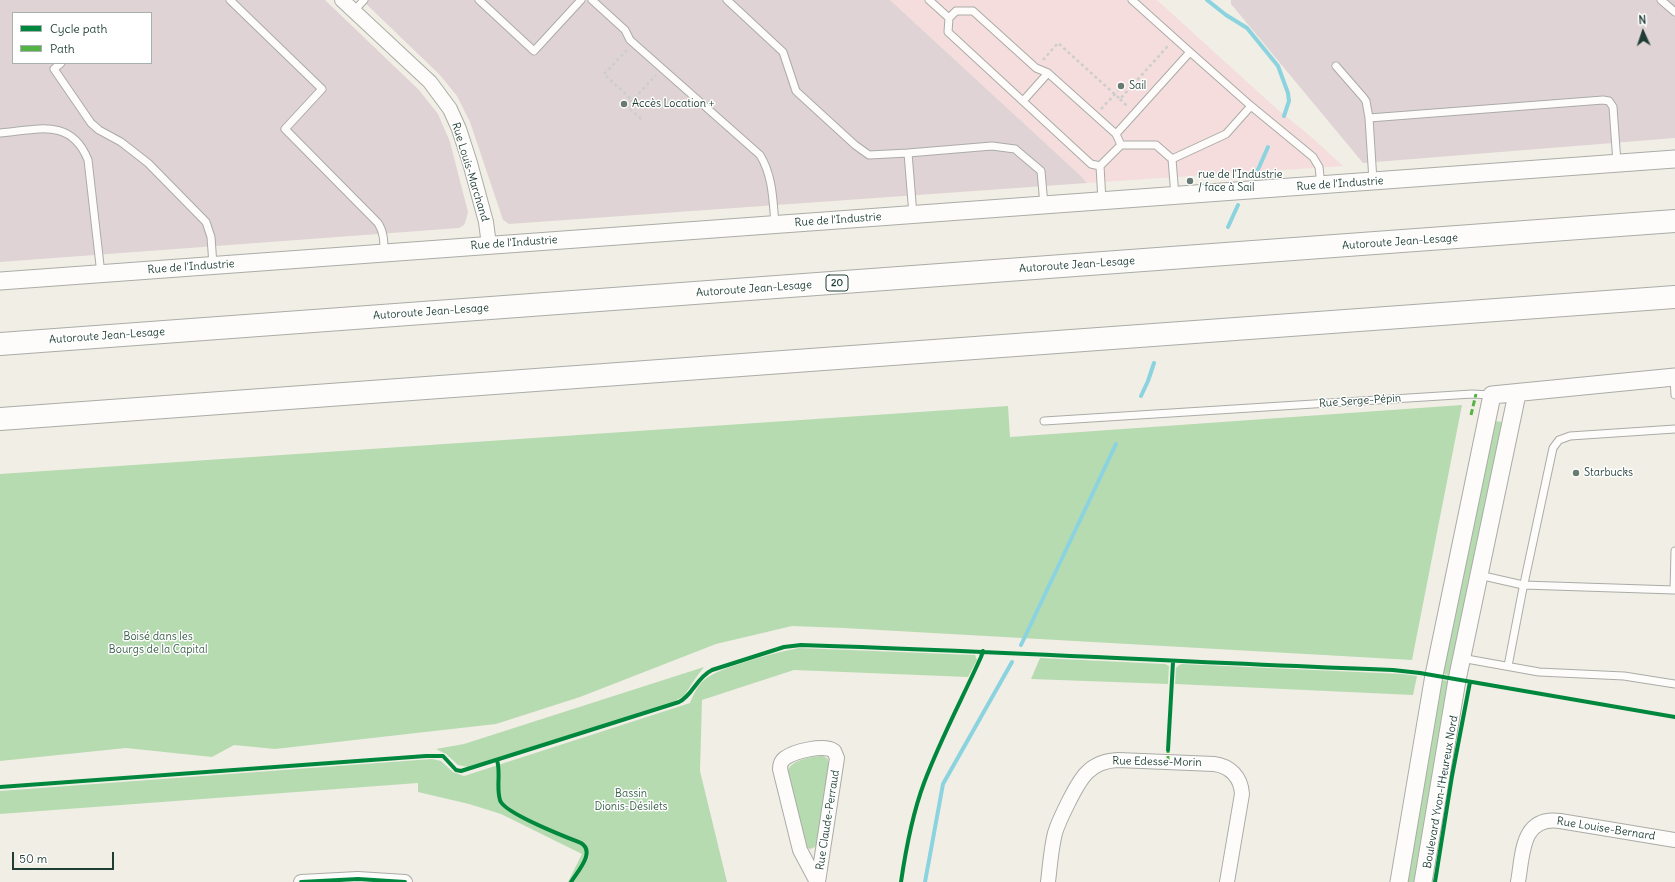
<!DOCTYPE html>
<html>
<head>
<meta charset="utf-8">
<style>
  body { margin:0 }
  #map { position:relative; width:1675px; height:882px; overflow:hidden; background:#f1eee5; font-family:Delius,sans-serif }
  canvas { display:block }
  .legend { position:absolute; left:12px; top:12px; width:140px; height:52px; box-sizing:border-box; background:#fff; border:1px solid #a5b1ae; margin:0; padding:5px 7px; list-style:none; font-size:12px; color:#1f3d34 }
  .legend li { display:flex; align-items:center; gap:8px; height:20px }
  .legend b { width:20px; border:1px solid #a5b1ae }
  .north { position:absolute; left:1623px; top:12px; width:40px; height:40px; -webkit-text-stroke:3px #fff; paint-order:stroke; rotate:357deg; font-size:11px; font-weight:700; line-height:16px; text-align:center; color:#1f3d34 }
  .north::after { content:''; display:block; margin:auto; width:14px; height:18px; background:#1f3d34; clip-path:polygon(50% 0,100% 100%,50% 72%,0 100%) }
  .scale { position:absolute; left:12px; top:852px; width:102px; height:18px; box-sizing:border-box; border:2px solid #1f3d34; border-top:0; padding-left:5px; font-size:12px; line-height:14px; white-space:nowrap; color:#1f3d34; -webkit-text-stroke:3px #fff; paint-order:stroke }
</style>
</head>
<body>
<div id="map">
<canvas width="1675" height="882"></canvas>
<ul class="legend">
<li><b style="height:5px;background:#00873e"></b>Cycle path</li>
<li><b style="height:5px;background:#55b346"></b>Path</li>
</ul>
<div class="north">N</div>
<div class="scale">50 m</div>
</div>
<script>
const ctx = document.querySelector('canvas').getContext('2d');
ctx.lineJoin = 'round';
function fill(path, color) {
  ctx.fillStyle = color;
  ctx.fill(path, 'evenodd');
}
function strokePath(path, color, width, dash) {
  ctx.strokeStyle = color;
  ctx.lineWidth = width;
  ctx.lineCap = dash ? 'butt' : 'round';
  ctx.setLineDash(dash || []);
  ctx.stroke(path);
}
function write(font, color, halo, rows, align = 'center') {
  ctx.font = font + ' Delius,sans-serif';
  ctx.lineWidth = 3;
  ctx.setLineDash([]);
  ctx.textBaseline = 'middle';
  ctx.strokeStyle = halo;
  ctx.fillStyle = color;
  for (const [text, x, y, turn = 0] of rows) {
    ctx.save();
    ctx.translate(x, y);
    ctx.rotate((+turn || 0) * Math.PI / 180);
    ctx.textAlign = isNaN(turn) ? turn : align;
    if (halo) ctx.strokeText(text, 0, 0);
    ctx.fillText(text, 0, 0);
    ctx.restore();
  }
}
fill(new Path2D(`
  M890,0H1157L1278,110L1309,135L1343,166L1087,183L1081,176Z`), '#f4dddc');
fill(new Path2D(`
  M0,0H325L419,90L438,114L450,142L468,212L466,220L464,225L459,228L0,262ZM13,13H151V63H13Z
  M362,0H890L1081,176L1087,183L509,224L503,220L470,122L457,96L440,75Z
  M1231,0H1675V138L1363,163L1231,4Z`), '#e0d3d5');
fill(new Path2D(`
  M1462,405L1412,660L844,628L792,626L716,644L580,697L496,724L275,749L234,745L212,757L126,748L0,761V474L1008,406L1010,437Z
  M1495,421L1502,422L1450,675L1443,674Z
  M799,648L973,655H975L977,660L968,677L794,670L702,700L700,771L727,882H568L582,854L501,814L469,804L418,792V783L0,814V791L432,759L441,761L453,772L464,776L690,703C693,695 698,685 704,680C719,667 778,652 799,648Z
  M1040,658L1165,664L1169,666L1168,684L1031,679Z
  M1182,664L1402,674L1417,676L1413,695L1175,684L1176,668L1179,665Z
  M704,667L695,679L684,696L675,701L468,767L458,765L446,754L436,749L464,744Z
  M1442,680L1449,681L1414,882H1406Z
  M823,756L828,759L829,764L817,843L815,847L810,849L806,847L788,770C792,760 812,756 823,756Z`), '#b7dbb1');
strokePath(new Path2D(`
  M1207,0L1226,15L1247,28L1278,66L1288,93L1289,101L1284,116
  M1256,174L1268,147
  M1228,227L1238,205
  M1141,396L1148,381L1154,363
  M1021,645L1116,444
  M925,882L943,784L1012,662`), '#8cd3e0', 4);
const service = new Path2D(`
  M230,0L322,89L285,129L378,223C384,232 384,242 384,252
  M479,0L534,51L581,0
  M592,0L625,30L630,40L760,155C773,176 773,201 775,225
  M727,0L783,52L796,91L855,145L869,155L908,153
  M929,0L949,18
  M1132,0L1190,52
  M1661,0L1675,12
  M354,11L364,0
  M61,63L54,69L91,123L99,130L121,142L148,163L206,222L211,237L213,265
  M1336,66L1363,97L1366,101L1369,118
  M1023,101L1048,73
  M0,133C37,130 71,117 88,160L101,274
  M1116,134L1190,52L1251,106
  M1172,159L1226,134L1251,106L1313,157L1319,167L1321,185
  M1100,166L1091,164L948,32L949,18L956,11H973L1036,68L1048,73L1116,134L1121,145
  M1373,181L1369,118L1603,100L1609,101L1613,107L1617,163
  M1102,201L1100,166L1121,145H1156L1172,159L1175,196
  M913,215L908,153L992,146L1015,149L1041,171L1044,205
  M1674,378L1675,395
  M1044,421L1472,394L1491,395
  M1479,575L1523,585L1674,590L1675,551
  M1461,658L1539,672L1624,676L1675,684
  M1508,666L1522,593L1553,448L1559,440L1570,436L1675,429`);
const minor = new Path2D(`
  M342,0L430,82L450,109L459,129L470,163L486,222L489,245
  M301,882L358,879L405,882
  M817,882L800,850L780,769C780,765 781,761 785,758C795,751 824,744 834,751L837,758L818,882
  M1048,882C1050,866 1051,849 1055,833C1058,823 1063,813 1068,803C1080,779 1089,761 1118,760L1214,764C1230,766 1241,777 1242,794L1227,882
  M1518,882C1523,854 1521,816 1560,821L1675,840`);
const tertiary = new Path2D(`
  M0,281L1675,159
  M1399,882L1434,675L1492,395L1675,377
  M1423,882L1457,680L1517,394`);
const motorway = new Path2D(`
  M0,344L1675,221
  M0,419L1675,297`);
strokePath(service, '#aaaca6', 9);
strokePath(minor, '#aaaca6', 16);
strokePath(tertiary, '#aaaca6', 19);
strokePath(motorway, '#aaaca6', 24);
strokePath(new Path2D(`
  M627,50L604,74L632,100
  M1043,60L1058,43L1120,99L1167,47L1169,48
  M1120,99L1128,107
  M1101,109L1118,91
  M641,119L627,106L656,75`), '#cccecc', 2.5, [3, 3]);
strokePath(service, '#fdfcfb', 7);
strokePath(minor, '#fdfcfb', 14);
strokePath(tertiary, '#fdfcfb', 17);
strokePath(motorway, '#fdfcfb', 22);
strokePath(new Path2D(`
  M1471,415L1476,394
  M1168,762V750`), '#55b346', 3, [6, 3]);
strokePath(new Path2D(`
  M1168,750L1173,662
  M497,760C501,773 496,787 500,800C503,813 566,837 581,843C596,852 577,872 571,882
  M0,787L426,756H443L456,770L461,771L679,702C693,695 696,678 712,670L784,647L801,645C998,651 1195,663 1393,670L1420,673L1675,717
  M301,882L358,879L405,882
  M901,882C906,848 912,815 924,783C940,740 962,699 981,657L983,651
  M1435,882L1452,776L1470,682`), '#00873e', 4);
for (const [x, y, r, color] of [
  [1121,86,4,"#687b72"],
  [624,104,4,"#687b72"],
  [1190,181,4,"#687b72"],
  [1576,473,4,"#687b72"]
]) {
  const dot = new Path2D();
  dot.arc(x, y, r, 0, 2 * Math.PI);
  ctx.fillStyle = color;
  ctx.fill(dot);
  strokePath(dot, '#fff', 1.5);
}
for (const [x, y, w] of [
  [837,283,22]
]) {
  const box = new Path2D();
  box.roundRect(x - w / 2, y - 8, w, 16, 3);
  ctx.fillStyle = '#fff';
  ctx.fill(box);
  strokePath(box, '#1f3d34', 1);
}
write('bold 10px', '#1f3d34', null, [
  ["20",837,283]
]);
write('11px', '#1f3d34', '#fff', [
  ["Sail",1129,86],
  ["Accès Location +",632,104],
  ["rue de l'Industrie",1198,175],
  ["/ face à Sail",1198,188],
  ["Starbucks",1584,473]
], 'left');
write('11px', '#1f3d34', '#fff', [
  ["Rue Louis-Marchand",470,172,73],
  ["Rue de l'Industrie",1340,184,-4],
  ["Rue de l'Industrie",838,220,-4],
  ["Autoroute Jean-Lesage",1400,242,-4],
  ["Rue de l'Industrie",514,243,-4],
  ["Autoroute Jean-Lesage",1077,265,-4],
  ["Rue de l'Industrie",191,267,-4],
  ["Autoroute Jean-Lesage",754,289,-4],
  ["Autoroute Jean-Lesage",431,312,-4],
  ["Autoroute Jean-Lesage",107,336,-4],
  ["Rue Serge-Pépin",1360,401,-4],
  ["Rue Edesse-Morin",1157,762,1],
  ["Boulevard Yvon-l'Heureux Nord",1441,792,-80],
  ["Rue Claude-Perraud",828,820,-81],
  ["Rue Louise-Bernard",1606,829,9]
]);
write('11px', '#396148', '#fff', [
  ["Boisé dans les",158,637],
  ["Bourgs de la Capital",158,650],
  ["Bassin",631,794],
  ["Dionis-Désilets",631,807]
]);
</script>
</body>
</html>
